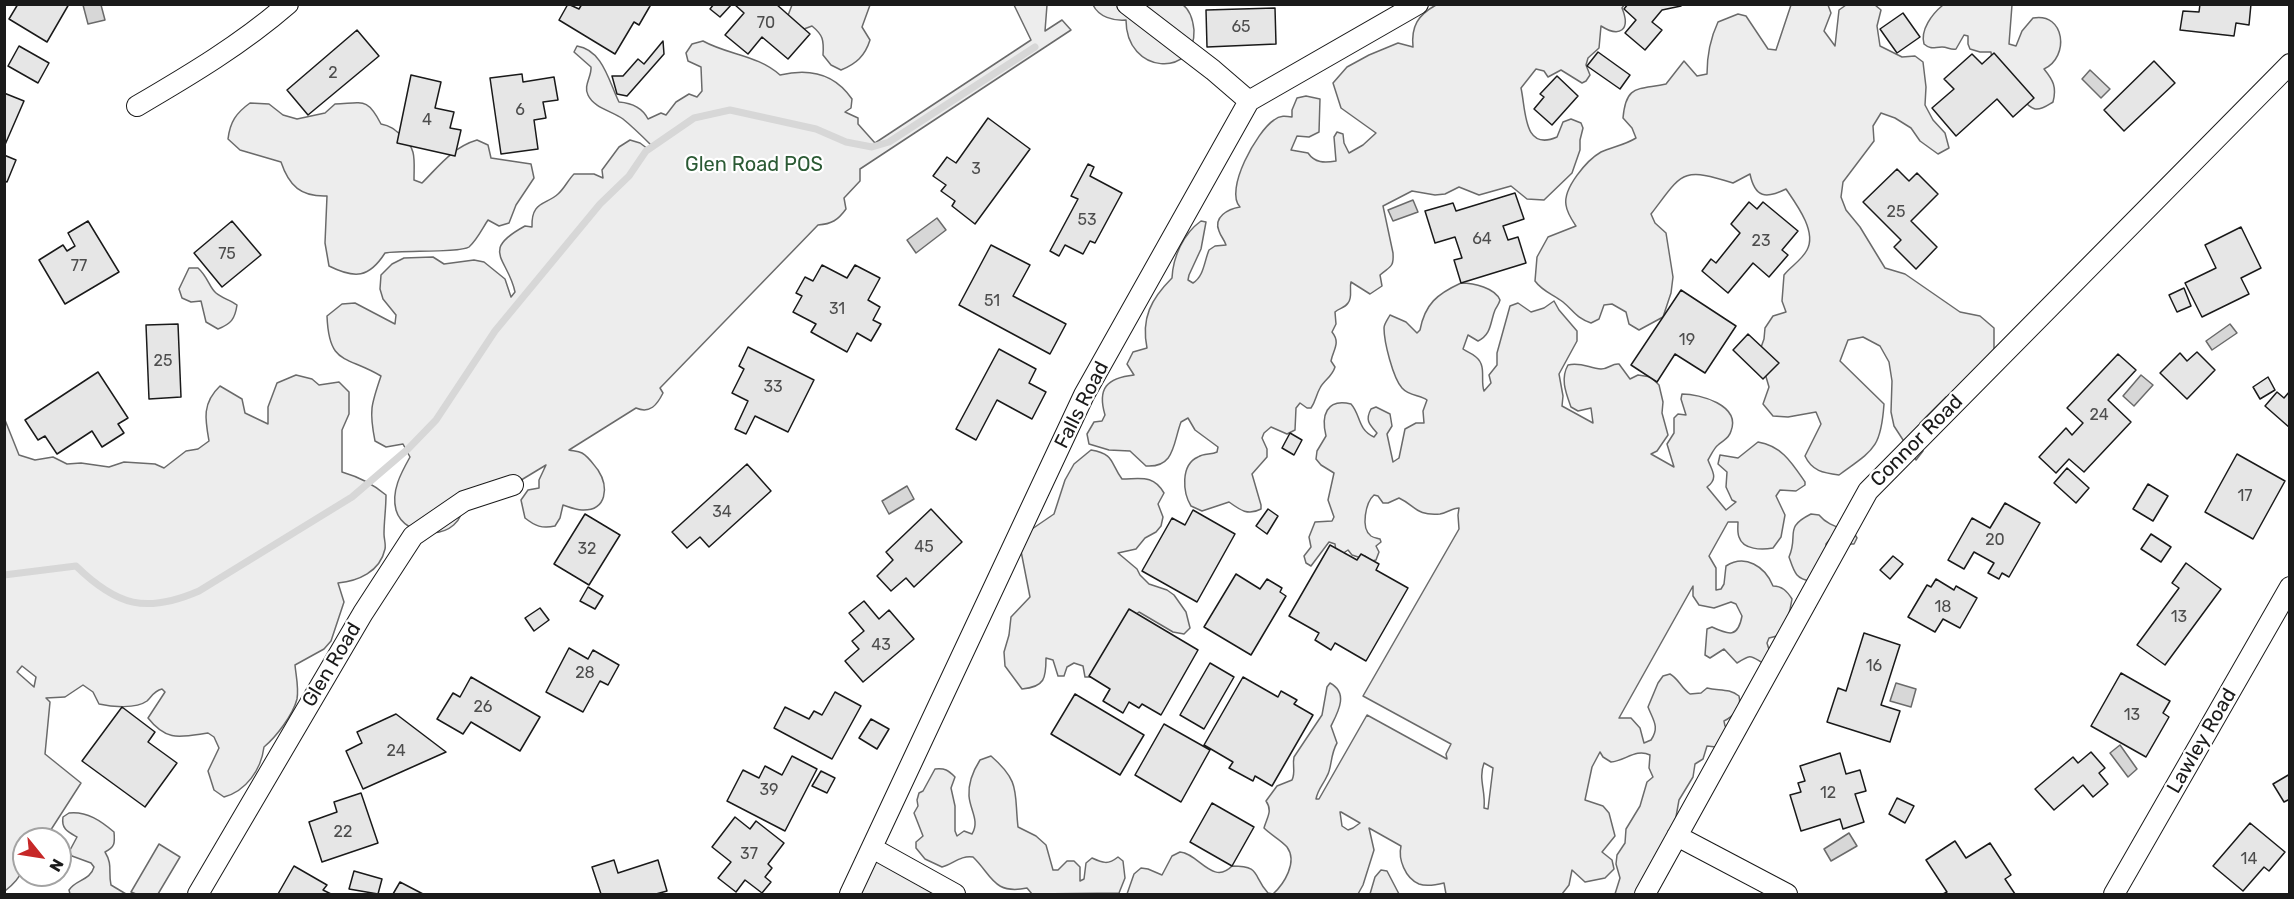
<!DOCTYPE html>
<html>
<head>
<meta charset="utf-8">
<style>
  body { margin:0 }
  #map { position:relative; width:2294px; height:899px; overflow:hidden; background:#fff; font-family:Rubik,sans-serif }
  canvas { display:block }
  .frame { position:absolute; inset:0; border:6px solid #1a1a1a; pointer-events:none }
  .north { position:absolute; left:12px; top:827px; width:60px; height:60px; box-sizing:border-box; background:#fff; border:2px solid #a3a3a3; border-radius:50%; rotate:120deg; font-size:16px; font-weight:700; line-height:24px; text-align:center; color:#1a1a1a }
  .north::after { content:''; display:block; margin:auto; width:21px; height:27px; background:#c62828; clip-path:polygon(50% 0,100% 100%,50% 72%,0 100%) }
</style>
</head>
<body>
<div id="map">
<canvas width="2294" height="899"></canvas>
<div class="frame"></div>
<div class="north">N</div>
</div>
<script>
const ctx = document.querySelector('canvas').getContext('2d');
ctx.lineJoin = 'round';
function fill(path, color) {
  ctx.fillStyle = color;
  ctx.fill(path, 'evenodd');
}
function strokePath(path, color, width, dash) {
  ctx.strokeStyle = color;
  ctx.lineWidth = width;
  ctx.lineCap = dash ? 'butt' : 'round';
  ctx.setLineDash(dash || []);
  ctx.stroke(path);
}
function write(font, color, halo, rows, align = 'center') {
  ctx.font = font + ' Rubik,sans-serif';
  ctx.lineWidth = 4.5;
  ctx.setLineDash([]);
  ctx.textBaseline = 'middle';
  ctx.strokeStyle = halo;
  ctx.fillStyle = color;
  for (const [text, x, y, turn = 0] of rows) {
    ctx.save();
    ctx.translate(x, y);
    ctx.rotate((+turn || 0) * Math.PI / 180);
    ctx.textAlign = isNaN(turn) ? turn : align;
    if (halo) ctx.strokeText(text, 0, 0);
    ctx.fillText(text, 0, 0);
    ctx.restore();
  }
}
const green = new Path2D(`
  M792,5H870L862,27L870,40C865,56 856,64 841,70L831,65L823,55C824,40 823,35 812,26L804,29L787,18Z
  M1014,5H1047L1045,31L1062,20L1071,30L860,169V181L844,198L846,209C838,220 832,224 818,225L660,388L663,393C657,405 650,414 636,408L569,450C573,451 578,451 582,453C589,457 593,464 598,470C609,487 607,511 582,510C576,510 569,507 563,505L560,518L555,526C542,529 535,526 525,518L521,500L528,490L539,488V480L546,465L513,485L464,501C462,545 404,539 396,510C391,491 401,473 410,457L403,444L386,447L375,441C369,411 371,405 381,376C346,355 329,366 327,316L342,304L355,303L395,324L396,315L383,299L380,289L381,275L392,264L404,258L433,257L444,264L474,260L484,262L505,279L511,297L515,292C508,258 479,251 525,226L532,227C531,201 546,205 558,194C564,189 568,180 574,174H594L603,178L602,170L619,147L630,140L640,143L648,149L652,146C644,138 633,127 623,119C612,111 594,108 588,95C583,86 592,76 591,67L574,52L577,46C603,50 609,82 619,102C632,103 642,107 648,119L661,113L666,115L676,102L689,94L697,97L702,91L701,67L688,61L686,53L692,44L703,41C728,55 758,55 780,75C809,68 835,74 852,99L851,108L845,112L858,118V124L875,143L1031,40Z
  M1093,5H1183C1190,10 1193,21 1194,30C1196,78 1126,75 1126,20C1113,21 1099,17 1093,5Z
  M1436,5H1624L1622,8C1631,30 1620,38 1601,26L1599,48L1588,58L1586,65L1590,75L1586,81L1582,83L1561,70L1548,77L1544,71L1536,69L1521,88C1526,110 1523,152 1557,137L1563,122L1571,119L1581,123L1583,128L1580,140V150L1572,173L1544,200L1527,199L1511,186L1479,195L1459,187L1445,194L1435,195L1412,191L1383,206L1393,253C1394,268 1390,266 1380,275L1382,286L1370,294L1351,282C1349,289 1353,297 1348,303C1345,308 1339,308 1335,312L1336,324L1332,332C1341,343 1333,350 1331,361L1335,367C1332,377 1324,380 1320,388C1316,395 1316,401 1311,408H1307L1300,403L1296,408L1295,430L1287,434L1271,427L1264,433L1262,438L1267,449V457L1252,474L1261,505V509C1248,516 1240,510 1229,502L1202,511L1191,506C1183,493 1180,465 1198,457C1204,453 1211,455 1217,452L1218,447L1195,430L1188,418L1181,422C1173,443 1175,468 1146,466L1130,451L1109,450L1089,444L1087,434L1094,422L1102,421L1105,415C1097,388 1107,378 1134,375L1127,364L1133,352L1147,348C1141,318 1151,299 1172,278C1173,257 1183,234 1201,221L1206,222L1201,249L1189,275L1188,280L1193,283C1204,276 1204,262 1209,250L1215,246L1226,245C1224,239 1221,237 1219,231C1213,217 1228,209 1240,207C1224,190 1257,131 1274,120C1280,115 1286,116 1292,117V110L1297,98L1306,96L1320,99L1319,132L1309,137L1297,136L1291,150L1308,153C1315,163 1324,163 1336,161L1334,137L1337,132L1343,134L1344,143L1349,153L1363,145L1376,133L1341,108L1333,83L1347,67L1369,55L1398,43L1413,47C1411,26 1418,15 1436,5Z
  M1791,5H1828L1831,13L1824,31L1835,46L1839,10L1846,5H1875L1881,10L1877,26L1880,46L1902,57L1915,56L1923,62L1926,87L1925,105L1933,120L1945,133L1949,148L1938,154L1920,141L1911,128L1895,118L1881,113L1873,126L1874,141L1843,182L1841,197L1846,210L1860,227L1885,268L1905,274L1960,312L1980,316L1994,328V350L1961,396L1946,397L1920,423L1923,451L1916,460L1894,426L1891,412L1892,381L1889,362L1880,346L1863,337L1848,340L1840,361L1884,404C1881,449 1873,450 1839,475C1823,473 1812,471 1805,456L1821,424L1816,412L1788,417L1773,416L1763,404L1769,387L1759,353L1764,339L1765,328L1773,316L1786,312L1782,301L1784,275C1791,266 1801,261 1807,250C1817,232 1797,205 1786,189C1766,199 1755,198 1750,174L1733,183C1680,166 1682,174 1651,214L1655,223L1666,233L1673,277L1671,293L1663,317L1639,330L1629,324L1626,312L1612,304L1604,305L1599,319L1591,323C1576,318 1574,311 1563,302C1553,294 1543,292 1535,281L1537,257L1548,237L1576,226C1572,220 1567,213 1566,205C1563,188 1587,160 1601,152C1612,147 1625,145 1636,138L1632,128L1623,118C1626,84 1638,90 1666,84L1684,61L1697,76L1707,74C1707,55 1710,39 1718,22L1738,14L1746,16L1768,49L1776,50Z
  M1943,5H2012L2009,44L2016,46L2022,31L2033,18C2065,12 2070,57 2044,69C2053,80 2057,87 2053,102C2048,105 2042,110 2035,109C2023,106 2000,71 1992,60L1991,52H1980L1970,49L1968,44V36L1964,35L1956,49C1950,50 1948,47 1942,47C1934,47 1931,50 1924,44C1920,30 1932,14 1943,5Z
  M250,103L269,104L283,115L297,119L325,113L335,104C363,103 367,97 381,124C391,126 394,129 402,136C417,149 414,160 414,180L422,183C439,166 453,147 477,140L488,145L491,158L531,164L534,178L516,205L509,223L499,226L488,220C482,229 477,240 469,247C460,253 401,250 385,253C369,278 355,279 329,266L325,243L327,196C301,197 289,186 281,162L240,150L228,139C230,122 236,113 250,103Z
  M189,268H198C208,277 209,287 216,293C222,298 230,300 237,305C235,319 231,324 218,329L206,322L201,301L191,302L182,298L179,289Z
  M1461,283C1474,283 1495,288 1500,300C1499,304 1497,306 1495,310C1490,322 1492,334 1478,341L1468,335L1463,349C1467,352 1472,353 1476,357C1487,366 1480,380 1484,391L1491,383L1489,375L1497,365V353L1510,306L1518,303L1531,312L1544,308L1554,301L1559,310L1577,331V341L1559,374L1563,396L1562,406L1593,423L1591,408L1578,411L1571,407C1566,393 1560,379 1568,365C1581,362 1589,368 1601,369C1609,369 1612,363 1619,364L1630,379L1638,375L1651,377L1659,385L1663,402L1662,413L1668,435L1657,451L1651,454L1674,467L1667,444L1674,433V418L1678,414L1686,415L1681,399L1682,394C1700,394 1741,405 1731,431C1729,439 1723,440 1718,445C1714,448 1711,455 1708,460C1712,471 1719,478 1707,487L1726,510L1736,502L1732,500L1726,487L1727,472L1718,464L1720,455L1738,458L1758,442C1782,446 1792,463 1805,482V485L1796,491L1780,490L1776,496L1785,515L1781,537L1773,548C1762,550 1743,550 1739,537C1737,532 1738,527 1738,522H1728L1709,556L1716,568V590L1721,589L1724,584L1726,566C1745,554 1765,566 1773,586C1782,586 1787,591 1792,599C1790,612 1787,623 1781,635L1769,638L1767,643L1771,656L1766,665C1750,656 1753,653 1737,663L1724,649L1710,658L1705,655L1707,629L1712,627C1729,635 1738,638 1742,616L1736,604L1731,602L1714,608L1699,605L1693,596V586L1619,718H1631L1640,728L1644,743L1651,740C1660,727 1653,720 1648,707L1658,683L1663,676L1670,674C1679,679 1681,688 1690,694L1701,693L1707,688C1719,691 1729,688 1739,696C1742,707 1734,716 1724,721L1725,726L1729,729L1716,747L1707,746L1703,759L1695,764L1693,777L1679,800L1674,828L1646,894H1615L1620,878L1616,864L1617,855L1625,843L1626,829L1640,806L1647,782L1653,777L1649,768L1650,755C1636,748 1625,761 1611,762L1603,757L1600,752L1592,767L1585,800L1603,806L1609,813L1615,836L1602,852L1612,860L1614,869L1605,878L1585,882L1572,870L1569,885L1562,894H1446L1444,883C1436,885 1427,887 1419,884C1405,878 1398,859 1401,846L1369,828L1374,850L1363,885L1358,894H1127L1134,874L1141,868L1148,869L1162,875L1172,856L1180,852C1198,853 1213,886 1232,866C1262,866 1252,876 1268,893L1273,894C1284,884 1298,862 1287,847C1281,840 1271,835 1264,828C1267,817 1273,811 1266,801L1277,786L1292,780C1296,772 1292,766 1294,757L1322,715L1327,687L1330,683C1349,693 1338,712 1331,726L1337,743C1330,755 1332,768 1327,776C1323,785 1318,789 1316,799H1319L1367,715L1447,759L1446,754L1451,744L1363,696L1459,529L1458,515L1459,508C1452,508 1447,513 1440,514C1416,516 1416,506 1399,498L1388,503H1383L1378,496L1374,495C1366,502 1360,528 1371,536C1374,538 1377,538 1380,539L1381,542L1376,546L1379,552L1376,560L1372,561L1365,556L1361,558L1352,555L1348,550L1342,554L1336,552L1335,544L1329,542L1311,566L1306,563L1304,556L1311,547L1309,537L1315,522L1332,521L1334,517L1328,500L1334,473L1321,465L1316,459L1317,451L1326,436C1321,416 1326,398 1351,404C1361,415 1357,429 1374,437L1377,433C1369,424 1365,420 1371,409L1376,407L1390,414L1392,426L1387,434L1393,462L1399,458L1405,429L1416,423H1424L1423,411L1427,400C1420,395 1409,396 1402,388C1393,378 1384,342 1384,328C1384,324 1388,319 1390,315L1406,322L1417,333L1420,330C1425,304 1437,294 1461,283ZM1484,763L1493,768L1488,809L1484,808C1486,791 1478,779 1484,763ZM1340,812H1341L1360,823L1353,828L1348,830L1342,826Z
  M296,375L312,379L319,385L339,382L349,392V414L342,430V472C359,477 372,483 386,495C386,509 384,521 384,534C384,539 386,544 385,549C380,572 358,581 338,583L344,602L331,641L324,649L295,665C296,676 299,688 297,699C293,715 276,737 264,747C261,770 246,791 224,797L214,790L208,771L219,748L214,737L208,733C180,737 167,742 148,718L165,692L162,689C154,691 152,696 147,701C136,709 112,707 99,704L93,692L83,685L65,697L46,698L50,702L45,754L81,783L45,839H24C24,866 27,873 5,891V420L19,455L35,460L53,457L67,464L81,463L109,467L124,462L155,464L164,468L186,451L198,449L209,441C205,419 202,403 220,386L242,399L245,413L268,424V407L277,383ZM22,666L36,677L34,687L17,672Z
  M1091,450C1115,454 1110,463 1122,479C1140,479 1153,474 1164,493L1158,504L1163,517L1161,526L1156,532L1145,538L1136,549L1118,553L1137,569L1140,575L1149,584L1167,590L1174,595L1186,612L1190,628L1184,634L1173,632L1139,612L1127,621L1096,677H1085L1083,666L1074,663L1067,667L1064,676H1058L1053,660L1046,658C1046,678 1045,687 1022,689L1005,666L1004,652L1009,635L1011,617L1030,597L1020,546L1032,529L1054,514L1065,480L1074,464Z
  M1811,514L1819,515C1829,527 1841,527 1854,533L1857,538L1854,544H1845L1830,539L1826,544L1827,560L1811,581C1795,579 1794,571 1789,557C1799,534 1783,528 1811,514Z
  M991,756C1021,782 1014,792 1018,827L1036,836L1046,845L1053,870H1058L1067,861H1074L1080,867V881L1084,879L1086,863L1092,858C1103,863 1108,865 1118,857L1123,861L1125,878L1119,893L1032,894L1027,888C993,895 992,875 973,857C961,855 953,864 942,867L925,859L916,848V842L923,836L914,813L918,806L917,800L919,793L923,791L935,769C945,768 948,770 955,777L951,788L955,806V831L957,836L964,831L972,834C980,821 970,810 969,796C968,783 973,771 980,760Z
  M69,813C87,811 101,821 114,832C115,843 115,847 105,852C113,865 108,871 111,885L126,894H70L69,890C76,879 90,881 94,867L91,863L72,856L69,852L77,837C68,832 61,829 63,817Z
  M159,844L180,857L158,894H136L131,892Z
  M874,849L955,894H850Z
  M1381,870L1387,871L1399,894H1370L1375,877Z`);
fill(green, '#ededed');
strokePath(green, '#6a6a6a', 1.5);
const water = new Path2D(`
  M83,5H101L105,20L88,24Z
  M2090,70L2110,89L2101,98L2082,79Z
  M1413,200L1418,212L1393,221L1388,210Z
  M937,218L946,230L916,253L907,240Z
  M2230,324L2237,333L2212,350L2206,341Z
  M2141,375L2153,385L2134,406L2123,396Z
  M907,486L914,499L889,514L882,501Z
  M1896,683L1916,689L1911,707L1890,701Z
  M2120,745L2137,769L2128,777L2110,753Z
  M1849,833L1857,846L1831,861L1824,849Z`);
fill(water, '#d7d7d7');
strokePath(water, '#6a6a6a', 1.5);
strokePath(new Path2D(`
  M4,575L76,566C117,606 146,614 199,591L352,497L408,449L436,420L495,331L600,204L629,176L646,151L694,118L730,110L816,129L846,142L872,147L889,142L1035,47`), '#d7d7d7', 7);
const building = new Path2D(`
  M18,4H69L47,42L9,19Z
  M568,4L579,9L582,4H647L650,6L639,25L634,22L615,54L559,20Z
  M714,4H732L720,17L710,9Z
  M734,4H776L810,34L788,59L762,37L748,54L725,35L744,13Z
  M1628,4H1681V6L1662,10L1652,22L1662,30L1645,50L1625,33L1636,20L1624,9Z
  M2200,4H2251L2249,25L2236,23L2234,36L2180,30L2183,11L2199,12Z
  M1275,8L1276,44L1207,47L1206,10Z
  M1903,13L1920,37L1897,53L1880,29Z
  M357,30L379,56L308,115L287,90Z
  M663,41L664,54L627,96L617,94L612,76H623L638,59L644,64Z
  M19,46L49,63L38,83L8,66Z
  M1598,52L1630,75L1620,89L1587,66Z
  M1994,53L2034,98L2013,117L1997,99L1956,136L1932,108L1954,89L1944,79L1972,54L1982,64Z
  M2154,61L2175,83L2124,131L2104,110Z
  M522,74L523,82L554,77L558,100L543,102L546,118L534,120L538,149L501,154L490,78Z
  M411,75L441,82L435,108L454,112L450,128L461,130L455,156L397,143Z
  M1557,76L1578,96L1552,125L1534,109L1544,97L1540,94Z
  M4,93L24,101L4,147Z
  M988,118L1030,149L975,224L952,206L955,201L941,191L946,185L933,176L947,157L956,163Z
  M4,155L16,160L7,182L4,181Z
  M1088,164L1094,167L1090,176L1122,193L1095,243L1090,241L1083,254L1065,245L1059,256L1050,251L1078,199L1071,196Z
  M1897,169L1909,181L1917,173L1938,194L1911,221L1937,247L1916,269L1894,247L1901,240L1863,202Z
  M1515,193L1524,219L1503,226L1508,240L1518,237L1526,263L1461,283L1454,260L1462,258L1455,237L1435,243L1425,211L1453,203L1456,211Z
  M1749,202L1757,209L1763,202L1798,231L1782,250L1788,255L1769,277L1753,263L1728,293L1702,271L1711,259L1716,263L1740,233L1731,224Z
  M88,221L119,272L65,304L39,260L63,245L67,251L75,246L68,233Z
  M232,221L261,255L222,287L194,253Z
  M2241,227L2261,268L2241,278L2249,294L2202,317L2185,283L2216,268L2205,245Z
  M991,245L1030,265L1013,296L1066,324L1050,354L959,305Z
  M822,265L847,278L855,265L880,278L868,300L880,307L873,320L881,324L871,341L857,333L847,352L811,332L816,324L793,312L802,296L796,293L805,277L813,281Z
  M2184,288L2191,306L2177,312L2169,295Z
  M1681,290L1736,326L1705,373L1675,354L1657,382L1631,365Z
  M178,324L181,397L149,399L146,325Z
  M1748,334L1779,363L1763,379L1733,350Z
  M748,347L814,380L788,432L755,416L746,434L735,429L748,401L732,393L744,369L739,366Z
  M999,349L1036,369L1029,383L1046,392L1032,419L997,400L976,440L956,429Z
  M2197,352L2215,370L2187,399L2160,373L2180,353L2187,361Z
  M2118,354L2136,370L2108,400L2131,422L2084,472L2069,459L2056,473L2039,457L2066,428L2072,435L2083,423L2067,408Z
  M98,372L128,418L118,424L124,433L102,447L92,431L57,454L45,436L38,440L25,420Z
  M2268,377L2275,390L2260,399L2253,387Z
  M2290,391V428L2265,406L2277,392L2284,398Z
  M1290,433L1302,440L1294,455L1282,448Z
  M2237,454L2285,481L2253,539L2205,512Z
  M747,464L771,491L709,547L700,537L687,548L672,532Z
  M2067,468L2089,488L2076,503L2054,483Z
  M2148,484L2168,496L2153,521L2133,509Z
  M2005,503L2040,523L2009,577L2002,573L1999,579L1988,573L1994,563L1974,552L1964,569L1948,560L1972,518L1990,528Z
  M931,509L962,542L914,587L906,578L891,591L877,576L893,560L886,552Z
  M1268,509L1278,516L1267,534L1256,526Z
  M1193,510L1235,534L1197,602L1142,571L1172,518L1185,525Z
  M585,514L620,535L589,585L554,564Z
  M2151,534L2171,547L2161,562L2141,549Z
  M1330,545L1357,560L1361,554L1379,564L1376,570L1408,588L1366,661L1335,643L1331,650L1315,640L1319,633L1289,616Z
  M1893,556L1903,564L1890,579L1880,570Z
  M2186,563L2221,589L2165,665L2137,645L2179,588L2172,583Z
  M1236,574L1260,589L1267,579L1282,588L1280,592L1286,596L1251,655L1204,627Z
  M1936,579L1954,590L1956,586L1977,598L1960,628L1943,619L1935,632L1908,617L1927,585L1931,587Z
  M588,587L603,596L595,609L580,601Z
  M864,601L879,619L889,610L914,639L863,682L845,661L859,649L852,641L864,631L849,613Z
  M540,608L549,620L534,631L525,618Z
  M1129,609L1198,650L1161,715L1142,704L1139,708L1129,702L1123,713L1103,701L1110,689L1089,676Z
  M1864,633L1900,645L1881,705L1900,711L1890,742L1827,722L1838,688L1846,691Z
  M569,648L588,659L593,650L619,665L608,685L600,681L583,712L546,692Z
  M1210,663L1234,677L1204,729L1180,715Z
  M2121,673L2170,701L2163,713L2169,717L2146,757L2091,726Z
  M471,677L540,717L520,751L471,722L463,734L437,719L453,693L460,697Z
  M1243,677L1278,697L1281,691L1297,700L1294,704L1313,715L1272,786L1255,776L1253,781L1229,768L1233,762L1204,745Z
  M835,692L861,706L832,759L774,728L785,707L809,719L814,711L822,715Z
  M1075,694L1144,735L1120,775L1051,734Z
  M122,707L155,732L148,742L177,763L145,807L82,761Z
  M396,714L446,752L363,789L346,751L362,743L357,732Z
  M871,719L889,729L877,749L859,738Z
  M1164,724L1210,750L1181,802L1135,775Z
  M2091,752L2105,768L2099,773L2108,784L2093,797L2083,785L2054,810L2035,789L2073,757L2078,763Z
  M1840,753L1846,774L1860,770L1866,791L1855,794L1864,822L1843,829L1840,819L1801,831L1790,795L1801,792L1798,783L1805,781L1800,766Z
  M792,756L817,769L785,831L727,801L743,770L759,778L765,766L782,775Z
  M821,771L835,778L827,793L812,786Z
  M2290,774V799L2284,802L2273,784Z
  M361,793L378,843L322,862L309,822L337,812L334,802Z
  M1897,798L1914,806L1905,823L1889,814Z
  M1212,803L1254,827L1232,866L1190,842Z
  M735,817L750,829L756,821L784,843L768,864L772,868L765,877L771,882L762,893L745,880L736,892L718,878L731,862L712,847Z
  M2250,823L2285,852L2269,871L2264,867L2243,891L2213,866Z
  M1955,841L1966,858L1990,843L2011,875L2005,879L2015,894H1943L1947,892L1926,860Z
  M614,860L618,873L658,860L667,891L656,894H601L592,867Z
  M294,866L327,885L323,890L331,894H278Z
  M354,871L382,879L378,894L349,889Z
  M400,882L423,894H393Z`);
fill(building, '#e6e6e6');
strokePath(building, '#1a1a1a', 1.5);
const minor = new Path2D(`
  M1127,4L1213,70L1249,101
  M137,106C190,75 242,44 288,4
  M1677,836L1787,894
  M874,849L955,894
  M198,894L363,613L413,536L464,501L513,485
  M850,894L1084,395L1249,101L1418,4
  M1645,894L1868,491L2290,64
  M2114,894L2290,587`);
strokePath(minor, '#1a1a1a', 22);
strokePath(minor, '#fff', 20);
write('16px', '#4d4d4d', null, [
  ["70",766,23],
  ["65",1241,27],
  ["2",333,73],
  ["6",520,110],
  ["4",427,120],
  ["3",976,169],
  ["25",1896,212],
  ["53",1087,220],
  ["64",1482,239],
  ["23",1761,241],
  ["75",227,254],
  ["77",79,266],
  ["51",992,301],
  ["31",837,309],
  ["19",1687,340],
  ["25",163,361],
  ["33",773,387],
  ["24",2099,415],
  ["17",2245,496],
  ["34",722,512],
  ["20",1995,540],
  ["45",924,547],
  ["32",587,549],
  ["18",1943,607],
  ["13",2179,617],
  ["43",881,645],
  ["16",1874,666],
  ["28",585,673],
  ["26",483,707],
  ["13",2132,715],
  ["24",396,751],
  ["39",769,790],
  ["12",1828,793],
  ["22",343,832],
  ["37",749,854],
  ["14",2249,859]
]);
write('20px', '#2b5a34', '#fff', [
  ["Glen Road POS",754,165]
]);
write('20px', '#1a1a1a', '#fff', [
  ["Falls Road",1082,405,-63],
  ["Connor Road",1917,441,-45],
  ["Glen Road",332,665,-59],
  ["Lawley Road",2202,741,-60]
]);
</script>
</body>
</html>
